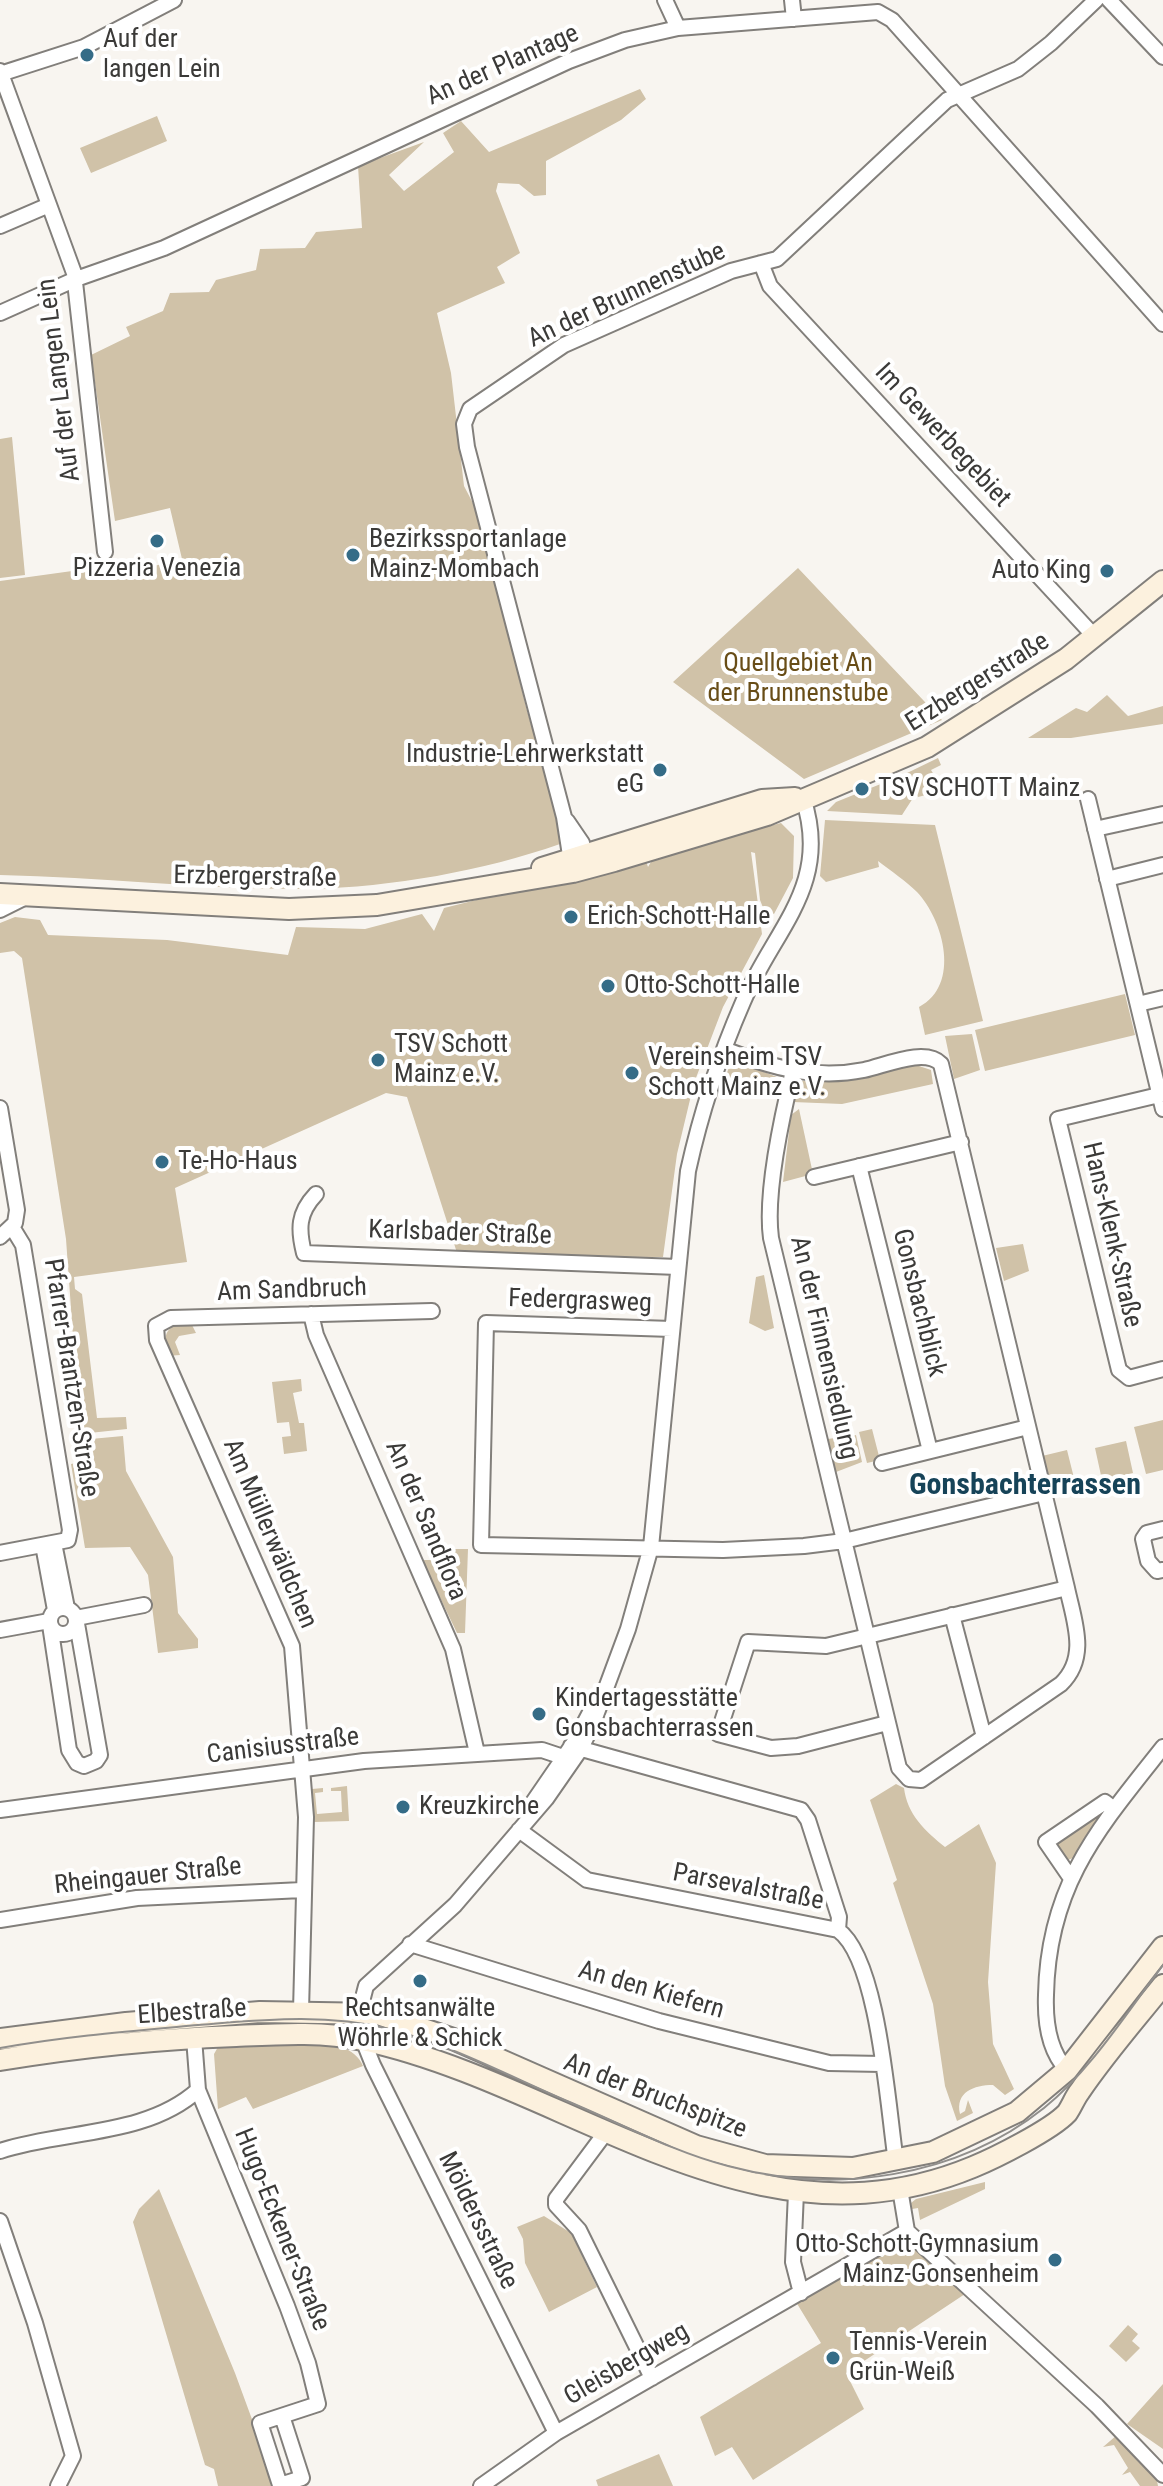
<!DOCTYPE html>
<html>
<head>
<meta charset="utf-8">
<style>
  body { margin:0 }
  canvas { display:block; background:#f8f5f0 }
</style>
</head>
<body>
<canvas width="1163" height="2486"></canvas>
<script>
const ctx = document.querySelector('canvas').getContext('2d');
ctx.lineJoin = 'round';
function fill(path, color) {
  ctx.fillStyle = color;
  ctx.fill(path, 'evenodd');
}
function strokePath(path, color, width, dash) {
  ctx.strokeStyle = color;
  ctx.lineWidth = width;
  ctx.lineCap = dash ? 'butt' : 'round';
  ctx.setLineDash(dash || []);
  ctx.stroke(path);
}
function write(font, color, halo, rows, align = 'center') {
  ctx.font = font + ' "Roboto Condensed",sans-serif';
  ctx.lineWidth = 8;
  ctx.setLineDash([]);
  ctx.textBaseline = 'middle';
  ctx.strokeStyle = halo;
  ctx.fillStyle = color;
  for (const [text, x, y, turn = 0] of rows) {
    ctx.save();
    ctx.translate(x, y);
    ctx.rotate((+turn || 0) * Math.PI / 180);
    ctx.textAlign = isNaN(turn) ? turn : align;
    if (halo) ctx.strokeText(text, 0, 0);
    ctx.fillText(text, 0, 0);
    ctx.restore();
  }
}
fill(new Path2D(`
  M640,89L646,99L621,120L546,161V195L534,196L519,184L498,183L496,191L520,253L497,267L505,283L437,313L451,373L464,486L476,509L486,543L526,707L558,818L560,844C483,871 392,887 310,889C207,890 103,877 0,875V581L101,567L102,579L182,559L170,508L115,521L91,355L130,336L126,327L163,311L170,293L209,292L216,280L256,270L260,249L305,248L316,232L362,228L358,166L424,142L389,175L404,191L454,152L443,133L461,121L489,152Z
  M157,116L167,141L91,173L80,148Z
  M12,437L25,575L0,578V439Z
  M798,568L942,720L804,779L673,682Z
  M1107,695L1128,716L1163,706V724L1071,738H1028L1076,708L1087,712Z
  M938,758L941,765L931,770L941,786L934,793L918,797L907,773Z
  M903,775L913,798L902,815L827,811L836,802Z
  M825,820L935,825L983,1021L925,1035L919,1007C961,985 944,921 917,892C906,881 891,871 878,861L879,867L826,882L820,876Z
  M781,823L794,836L793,878L774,914L764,910L760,900L755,853L751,852L762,934L723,1007L694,1083L677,1154L663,1257L458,1256L407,1097L386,1093L175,1188L187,1262L74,1277L75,1289L82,1294L97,1418L126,1417L127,1429L80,1434L66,1239L22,958L14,951L0,953V923L15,917L40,920L48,935L167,940L288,955L296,927L365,929L422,914L434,931L444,908L645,858L648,867L655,855Z
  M1125,994L1135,1035L985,1071L975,1030Z
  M972,1034L980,1070L954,1079L945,1036Z
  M738,1062L777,1077L779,1086L776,1099L724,1080L730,1065Z
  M916,1065L931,1070L933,1084L842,1104L793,1102L802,1081L854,1079Z
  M799,1109L813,1174L783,1182L791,1115Z
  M1023,1244L1029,1271L1004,1281L996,1248Z
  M764,1275L774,1328L765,1331L749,1323L756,1277Z
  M190,1321L196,1333L179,1336L175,1342L180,1355L167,1356C162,1332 167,1325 190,1321Z
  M301,1379L302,1391L293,1393L299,1423H304L307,1451L284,1454L282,1437L291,1436L289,1422L277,1423L272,1382Z
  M1163,1420V1470L1146,1474L1134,1427Z
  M872,1429L880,1460L867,1463L859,1432Z
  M856,1435L862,1462L836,1472L828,1439Z
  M123,1436L126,1471L173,1557L178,1613L198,1639V1648L158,1653L148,1575L130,1547L85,1548L71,1464L81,1462L80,1440Z
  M1126,1441L1133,1473L1102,1480L1095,1448Z
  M1067,1450L1077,1490L1052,1497L1042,1456Z
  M447,1549H468L465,1633H457L422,1560H435V1566L446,1567Z
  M896,1784L904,1788C907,1814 925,1831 945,1847L979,1824L996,1863L988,1982L993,2044L1014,2089L1005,2095L993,2085C974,2085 955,2092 960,2114L965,2111L968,2100L973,2113L957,2121L945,2086L933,2004L893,1883L897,1880L870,1800Z
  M347,1786L349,1821L314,1822L312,1789L323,1788V1792L315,1793L317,1814L342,1812L341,1791H331V1788Z
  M1096,1816L1099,1819L1075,1857L1066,1861L1054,1846L1055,1841Z
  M259,2045C288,2044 350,2033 363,2066L253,2109L246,2097L218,2109L214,2054L218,2047Z
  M985,2182V2189L920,2220L918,2208L912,2209L911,2203L916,2199Z
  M159,2189L235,2373L264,2452L271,2486H218L214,2469L205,2465L133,2222L139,2209Z
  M544,2216L571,2233L597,2287L549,2312L525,2263L523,2239L517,2227Z
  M903,2238L965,2294L846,2373L864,2409L753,2480L732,2447L715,2456L700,2417L821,2343L796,2302L871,2257H883L888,2246Z
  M1128,2325L1138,2334L1132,2341L1140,2348L1126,2362L1109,2346Z
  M1163,2384V2449L1127,2424Z
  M1117,2435L1156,2475L1158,2486H1140L1130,2472L1122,2475L1128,2468L1114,2445L1103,2447Z
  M659,2454L673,2486H598L596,2480Z`), '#d0c2a8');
const street = new Path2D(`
  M665,0L678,28
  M792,0L794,19
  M1109,0L1163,57
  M0,71L74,273L105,552
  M0,74L84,47L174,0
  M0,226L49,205
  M761,263L770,286L1095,637
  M0,313L76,279L164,248L569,61L625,40L678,28L878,12L892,20L1163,324
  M1088,799L1163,1109
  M567,821L582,843L587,863
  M1095,829L1163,814
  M572,868L564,817L467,447L464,424L470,409L564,345L731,271L777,259L947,100L1018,69L1051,43L1096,0
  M1107,879L1163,865
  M0,910L28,896
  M1138,1004L1163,998
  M724,1049C770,1067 814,1080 864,1070C884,1066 925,1047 941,1064L1067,1588C1074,1621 1089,1657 1061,1684L921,1780L909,1779L899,1768L771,1238C765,1194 782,1116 793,1071
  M1163,1094L1058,1119L1119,1370L1129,1378L1163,1369
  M0,1108L17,1210L15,1223L0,1237
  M859,1166L930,1451
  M814,1177L961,1142
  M316,1194C298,1213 298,1229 304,1253L678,1267
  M311,1314L316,1335L453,1649L477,1753
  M672,1329L486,1323L481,1545L723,1550L804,1546L844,1541L1044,1493
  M882,1463L1028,1427
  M1163,1529L1147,1533L1143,1539L1148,1561L1157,1571L1163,1570
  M54,1543L67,1608
  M43,1545L55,1610
  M0,1553L68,1540L70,1530L23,1245L12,1227
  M50 1621a13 13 0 1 1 26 0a13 13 0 1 1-26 0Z
  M952,1615L984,1737
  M50,1625L69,1750L77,1763L84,1766L96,1761L100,1755L76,1618L144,1605
  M0,1630L49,1621
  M887,1723L798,1746L771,1748L718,1734L748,1642L826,1646L1067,1588
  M571,1746L801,1810L808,1820L839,1917L838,1930
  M0,1810L364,1761L542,1750L572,1760
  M527,1811L575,1741L596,1701
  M519,1830L587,1880L838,1930C879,1959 888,2110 896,2162
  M1070,1877L1046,1842L1105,1802L1114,1809
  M0,1920L137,1898L302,1890
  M410,1944L659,2021L829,2063L882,2064
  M301,2011L306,1817L292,1646L157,1340L156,1326L171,1318L432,1311
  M194,2038L198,2090L287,2306L308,2363L318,2404L260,2423L280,2485L302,2478L282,2416
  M1067,2070C1049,2051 1045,2021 1046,1995C1048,1885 1098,1829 1163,1747
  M606,2132L556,2199V2205L579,2230L652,2378
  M0,2151C63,2130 146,2137 198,2090
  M900,2189L907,2231L1097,2406L1163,2475
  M796,2192L793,2262L801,2293
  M0,2221L35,2323L73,2456L58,2486
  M556,2433L373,2065L363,2040L359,2013L366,1986L455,1905L546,1799L580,1750L592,1726L628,1629L651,1547L688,1171C701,1112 719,1057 743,1002C774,929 832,885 803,798
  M481,2486L556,2433L907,2231`);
const secondary = new Path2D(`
  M542,868L762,800L795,798
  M0,894L289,909L377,905L573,872L614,861L767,815L927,747L1066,659L1163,581
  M0,2039L126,2023L260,2012L378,2014L453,2039L696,2146L765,2165L853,2168L933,2152L1017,2112L1067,2070L1163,1947
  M0,2060C78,2047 157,2039 236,2036C278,2034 322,2031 363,2040C571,2085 751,2259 973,2167C995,2158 1051,2130 1067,2113C1072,2106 1075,2097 1080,2091C1105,2054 1135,2020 1163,1985`);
strokePath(street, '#827f7b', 18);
strokePath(secondary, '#827f7b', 24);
strokePath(street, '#fff', 14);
strokePath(secondary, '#fcf1de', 20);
strokePath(new Path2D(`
  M0,2048C66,2036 131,2031 198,2025C262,2020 325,2013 389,2029C451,2045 509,2076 567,2101C620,2123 673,2152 728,2166C835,2195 956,2178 1044,2108C1091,2070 1127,2012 1163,1965`), '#918f8c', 2);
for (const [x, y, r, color] of [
  [87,55,8,"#356c87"],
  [157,541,8,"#356c87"],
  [353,555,8,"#356c87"],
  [1107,571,8,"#356c87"],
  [660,770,8,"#356c87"],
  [862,789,8,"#356c87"],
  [571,917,8,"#356c87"],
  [608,986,8,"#356c87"],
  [378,1060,8,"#356c87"],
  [632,1073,8,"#356c87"],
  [162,1162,8,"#356c87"],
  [539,1714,8,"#356c87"],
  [403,1807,8,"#356c87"],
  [420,1981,8,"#356c87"],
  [1055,2260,8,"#356c87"],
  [833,2358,8,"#356c87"]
]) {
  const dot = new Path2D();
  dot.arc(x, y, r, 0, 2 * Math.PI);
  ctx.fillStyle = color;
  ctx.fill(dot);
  strokePath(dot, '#fff', 3);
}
write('26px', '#3b3a38', '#fff', [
  ["Auf der",103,40],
  ["langen Lein",103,70],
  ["Bezirkssportanlage",369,540],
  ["Mainz-Mombach",369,570],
  ["Pizzeria Venezia",157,569,"center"],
  ["Auto King",1091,571,"right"],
  ["Industrie-Lehrwerkstatt",644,755,"right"],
  ["eG",644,785,"right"],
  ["TSV SCHOTT Mainz",878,789],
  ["Erich-Schott-Halle",587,917],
  ["Otto-Schott-Halle",624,986],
  ["TSV Schott",394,1045],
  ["Mainz e.V.",394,1075],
  ["Vereinsheim TSV",648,1058],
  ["Schott Mainz e.V.",648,1088],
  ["Te-Ho-Haus",178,1162],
  ["Kindertagesstätte",555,1699],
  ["Gonsbachterrassen",555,1729],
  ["Kreuzkirche",419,1807],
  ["Rechtsanwälte",420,2009,"center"],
  ["Wöhrle & Schick",420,2039,"center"],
  ["Otto-Schott-Gymnasium",1039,2245,"right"],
  ["Mainz-Gonsenheim",1039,2275,"right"],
  ["Tennis-Verein",849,2343],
  ["Grün-Weiß",849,2373]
], 'left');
write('26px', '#3b3a38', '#fff', [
  ["An der Plantage",503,66,-24],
  ["An der Brunnenstube",627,296,-25],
  ["Auf der Langen Lein",60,380,-97],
  ["Im Gewerbegebiet",942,436,47],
  ["Erzbergerstraße",978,683,-32],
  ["Erzbergerstraße",255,878,1],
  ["Karlsbader Straße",460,1234,2],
  ["Hans-Klenk-Straße",1111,1235,77],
  ["Am Sandbruch",292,1291,-2],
  ["Federgrasweg",580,1302,2],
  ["Gonsbachblick",918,1303,76],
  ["An der Finnensiedlung",823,1348,77],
  ["Pfarrer-Brantzen-Straße",70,1378,81],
  ["An der Sandflora",425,1521,67],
  ["Am Müllerwäldchen",269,1534,67],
  ["Canisiusstraße",283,1747,-7],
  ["Rheingauer Straße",148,1877,-6],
  ["Parsevalstraße",748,1888,11],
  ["An den Kiefern",651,1991,16],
  ["Elbestraße",192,2013,-4],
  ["An der Bruchspitze",655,2097,21],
  ["Möldersstraße",477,2221,64],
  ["Hugo-Eckener-Straße",281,2230,68],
  ["Gleisbergweg",627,2365,-30]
]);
write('26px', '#684d17', '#fff', [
  ["Quellgebiet An",798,664],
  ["der Brunnenstube",798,694]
]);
write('bold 30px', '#164358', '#fff', [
  ["Gonsbachterrassen",1025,1486]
]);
</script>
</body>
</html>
